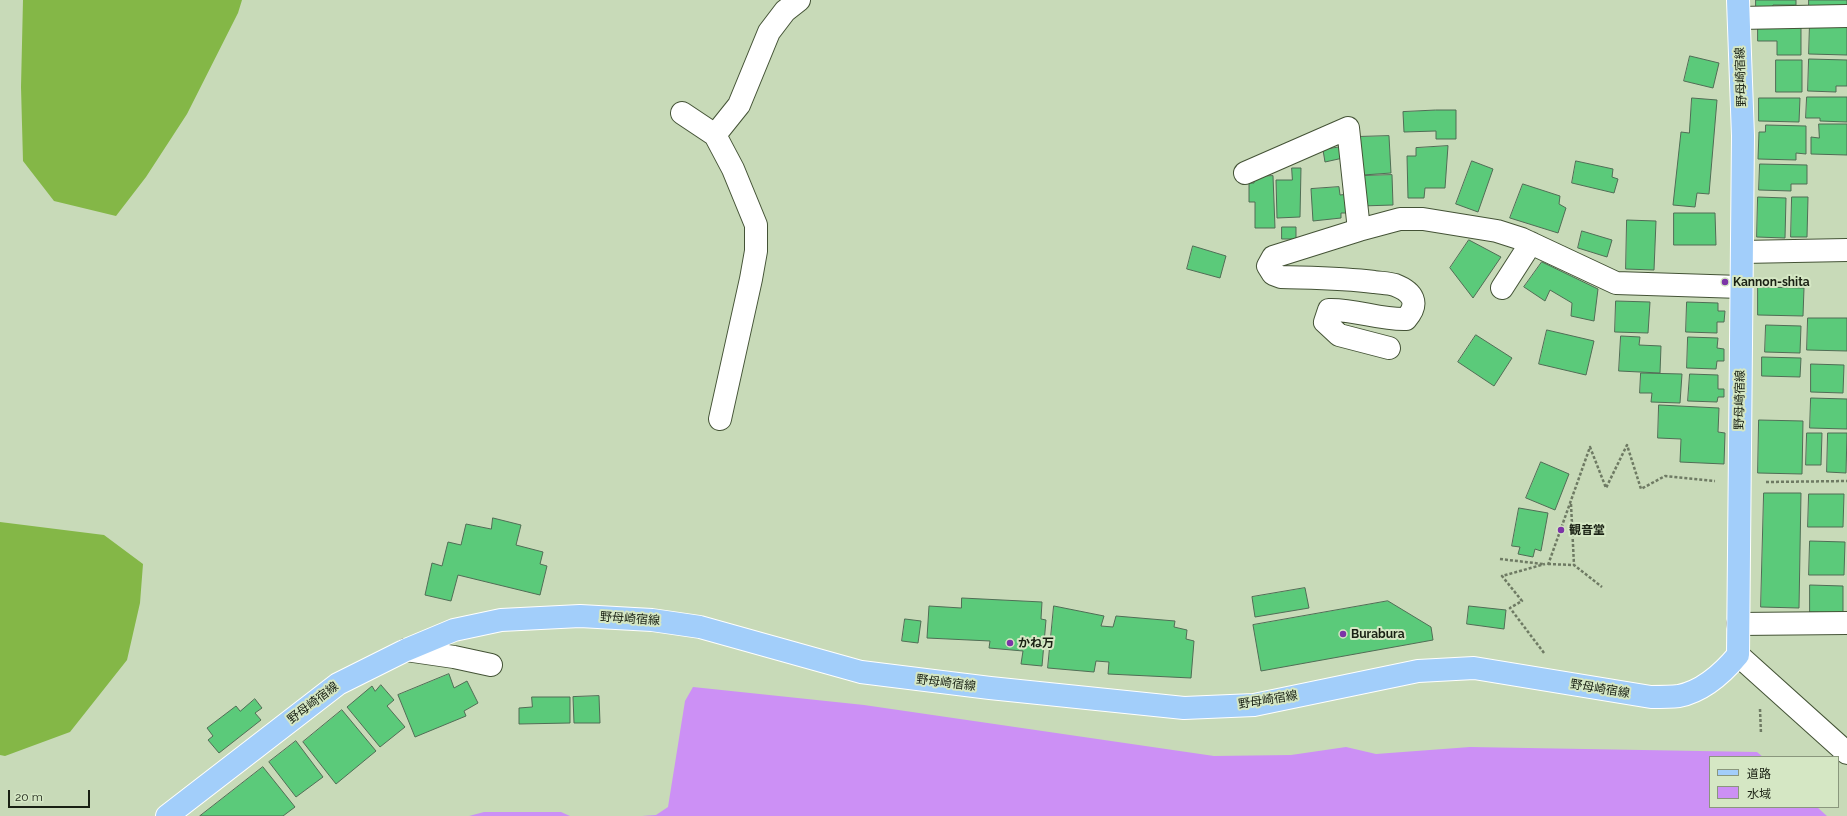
<!DOCTYPE html>
<html>
<head>
<meta charset="utf-8">
<style>
  body { margin:0 }
  #map { position:relative; width:1847px; height:816px; overflow:hidden; background:#c8dab8; font-family:Raleway,"Noto Sans JP",sans-serif }
  canvas { display:block }
  .legend { position:absolute; left:1709px; top:756px; width:130px; height:52px; box-sizing:border-box; background:#d5e7c4; border:1px solid #8a977d; margin:0; padding:5px 7px; list-style:none; font-size:12px; color:#192013 }
  .legend li { display:flex; align-items:center; gap:8px; height:20px }
  .legend b { width:20px; border:1px solid #8a977d }
  .scale { position:absolute; left:8px; top:790px; width:82px; height:18px; box-sizing:border-box; border:2px solid #192013; border-top:0; padding-left:5px; font-size:12px; line-height:14px; white-space:nowrap; color:#192013; -webkit-text-stroke:3px #d5e7c4; paint-order:stroke }
</style>
</head>
<body>
<div id="map">
<canvas width="1847" height="816"></canvas>
<ul class="legend">
<li><b style="height:5px;background:#a2cefa"></b>道路</li>
<li><b style="height:11px;background:#cc90f5"></b>水域</li>
</ul>
<div class="scale">20 m</div>
</div>
<script>
const ctx = document.querySelector('canvas').getContext('2d');
ctx.lineJoin = 'round';
function fill(path, color) {
  ctx.fillStyle = color;
  ctx.fill(path, 'evenodd');
}
function strokePath(path, color, width, dash) {
  ctx.strokeStyle = color;
  ctx.lineWidth = width;
  ctx.lineCap = dash ? 'butt' : 'round';
  ctx.setLineDash(dash || []);
  ctx.stroke(path);
}
function write(font, color, halo, rows, align = 'center') {
  ctx.font = font + ' Raleway,"Noto Sans JP",sans-serif';
  ctx.lineWidth = 4;
  ctx.setLineDash([]);
  ctx.textBaseline = 'middle';
  ctx.strokeStyle = halo;
  ctx.fillStyle = color;
  for (const [text, x, y, turn = 0] of rows) {
    ctx.save();
    ctx.translate(x, y);
    ctx.rotate((+turn || 0) * Math.PI / 180);
    ctx.textAlign = isNaN(turn) ? turn : align;
    if (halo) ctx.strokeText(text, 0, 0);
    ctx.fillText(text, 0, 0);
    ctx.restore();
  }
}
fill(new Path2D(`
  M23,0H242L238,13L187,114L146,177L116,216L54,201L23,161L21,87Z
  M0,522L104,535L143,564L140,603L127,660L70,732L5,756L0,755Z`), '#84b747');
fill(new Path2D(`
  M693,687L864,705L1214,756L1291,755L1346,747L1376,754L1470,747L1757,752L1763,757H1710V807H1817L1827,816H642L656,815L668,807L685,701Z
  M484,812H561L570,816H469Z`), '#cc90f5');
const building = new Path2D(`
  M1756,0H1796V5H1773L1772,9L1756,8Z
  M1809,0H1847V6H1809Z
  M1810,22L1847,23V55L1809,54Z
  M1758,25H1801V55H1777V41H1758Z
  M1690,56L1719,63L1713,88L1684,81Z
  M1809,59L1847,60V86H1836V92L1808,91Z
  M1776,60H1802V92H1776Z
  M1807,97H1847V122L1820,121V118H1806Z
  M1692,98L1717,100L1709,194L1697,193L1695,207L1673,205L1681,132L1689,133Z
  M1759,98H1800L1799,122L1759,121Z
  M1436,110H1456V139H1436V131L1404,132L1403,112Z
  M1819,124H1847V155L1811,154V137L1819,138Z
  M1766,125L1806,126V154L1796,153V160L1758,159L1759,132H1765Z
  M1389,136L1391,173L1363,175L1355,137Z
  M1448,146L1445,188H1425L1424,198H1408L1407,156H1416V148Z
  M1341,147L1343,158L1325,162L1323,150Z
  M1472,161L1493,169L1478,212L1456,204Z
  M1576,161L1613,169L1612,177L1618,179L1614,193L1572,183Z
  M1760,164L1807,165V184H1791V191L1759,190Z
  M1292,168H1301L1300,217L1277,218L1276,180H1292Z
  M1392,175L1393,205L1361,206L1360,176Z
  M1273,176L1275,228H1255V202H1249V183H1254V177Z
  M1523,184L1560,196L1559,204L1566,208L1558,233L1510,218Z
  M1339,187L1340,195L1349,194L1350,213H1341V218L1313,221L1311,189Z
  M1758,197L1786,198L1785,238L1757,237Z
  M1792,197H1808L1807,237H1791Z
  M1674,213H1715L1716,245H1674Z
  M1627,220L1656,221L1654,270L1626,269Z
  M1282,227H1296V239H1282Z
  M1582,231L1612,240L1607,257L1578,248Z
  M1469,240L1501,257L1473,298L1450,268Z
  M1193,246L1226,256L1220,278L1187,269Z
  M1542,262L1598,289L1594,321L1571,316L1572,303L1550,290L1545,301L1524,287Z
  M1758,287L1804,288L1803,316L1758,315Z
  M1616,301L1650,302L1648,333L1615,332Z
  M1687,302L1718,303V311H1725L1724,322H1717V333L1686,332Z
  M1808,318H1847V351L1807,350Z
  M1766,325L1801,326L1800,353L1765,352Z
  M1547,330L1594,341L1586,375L1539,364Z
  M1476,335L1512,358L1494,386L1458,362Z
  M1621,336L1640,337L1639,345L1661,346L1660,373L1619,371Z
  M1688,337L1718,338L1717,348L1724,349V361H1717L1716,369L1687,368Z
  M1762,357L1801,358L1800,377L1762,376Z
  M1811,364L1844,365L1843,393L1811,392Z
  M1641,373L1682,374L1680,403L1651,402L1652,393H1640Z
  M1690,374L1718,375V389H1724V397H1718L1717,402L1688,401Z
  M1811,398L1847,399V429L1810,428Z
  M1659,405L1719,408L1718,432L1725,433L1724,464L1680,462L1681,439L1658,438Z
  M1759,420L1803,421L1802,474L1758,473Z
  M1807,433H1822L1821,465H1806Z
  M1828,433H1847L1846,473L1827,472Z
  M1541,462L1569,474L1555,510L1526,498Z
  M1764,493H1801L1799,608L1761,607Z
  M1809,494H1844L1843,527H1808Z
  M1519,508L1548,513L1541,551L1535,549L1533,557L1518,554L1520,547L1512,546Z
  M493,518L521,525L516,545L543,552L540,564L547,566L540,595L458,575L451,601L425,595L432,563L442,566L448,542L461,545L466,524L491,529Z
  M1810,541L1845,542L1844,575H1809Z
  M1810,585L1843,586V613L1810,612Z
  M1305,588L1309,608L1255,617L1252,597Z
  M962,598L1042,602L1041,619L1046,620L1042,666L1021,664L1023,651L989,648L990,641L927,638L929,606L961,608Z
  M1388,601L1431,627L1433,640L1261,671L1253,625Z
  M1054,606L1104,616L1101,626L1113,627L1116,616L1175,621L1174,627L1187,630L1186,639L1194,641L1191,678L1108,674L1109,662L1096,661L1094,672L1048,668Z
  M1469,606L1506,610L1504,629L1467,624Z
  M905,619L921,621L918,643L902,641Z
  M449,674L454,688L467,681L478,703L464,711L466,716L415,737L398,695Z
  M381,685L394,700L387,706L405,727L380,747L347,707L372,686L375,691Z
  M599,696L600,723H574L573,697Z
  M532,697H570V723L519,724V708L532,707Z
  M255,699L262,708L255,713L261,720L219,753L208,740L213,736L207,728L236,706L240,711Z
  M342,710L376,751L336,784L303,742Z
  M296,741L323,777L296,797L269,762Z
  M263,767L295,807L283,816H200Z`);
fill(building, '#5bca7a');
strokePath(building, '#506d55', 1);
const minor = new Path2D(`
  M1739,18L1847,16
  M682,113L715,135L733,169L756,225V251L751,279L720,419
  M715,135L739,105L769,32L785,11L799,0
  M1245,173L1348,128L1359,230
  M1742,252L1847,250
  M1502,288L1531,243
  M1389,348L1339,335L1325,322L1329,310C1355,309 1380,320 1406,319C1420,303 1413,292 1395,285C1389,283 1380,283 1374,282C1343,278 1312,278 1281,277L1273,274L1268,266L1273,257L1359,230L1400,219H1423L1497,231L1522,239L1616,283L1741,287
  M1738,624L1847,623
  M406,650L454,657L491,665
  M1738,655L1847,753`);
const major = new Path2D(`
  M167,816L338,684L406,650L454,630L501,620L580,616L652,620L700,627L861,672L990,688L1184,708L1254,705L1418,671L1474,668L1651,697C1660,697 1670,697 1679,696C1704,691 1723,673 1738,655L1743,136L1738,0`);
strokePath(minor, '#445336', 24);
strokePath(major, '#fff', 24);
strokePath(new Path2D(`
  M1766,482L1847,481
  M1571,504L1574,565L1602,587
  M1500,559L1543,564
  M1548,564L1574,565
  M1548,565L1590,447L1606,488L1627,445L1641,489L1665,476L1715,481
  M1544,653L1510,608L1522,601L1502,576L1545,564
  M1760,709L1761,734`), '#6e7a63', 2.5, [3, 2]);
strokePath(minor, '#fff', 22);
strokePath(major, '#a2cefa', 22);
for (const [x, y, r, color] of [
  [1725,282,4,"#7c34a7"],
  [1561,530,4,"#7c34a7"],
  [1343,634,4,"#7c34a7"],
  [1010,643,4,"#7c34a7"]
]) {
  const dot = new Path2D();
  dot.arc(x, y, r, 0, 2 * Math.PI);
  ctx.fillStyle = color;
  ctx.fill(dot);
  strokePath(dot, '#d5e7c4', 1.5);
}
write('12px', '#192013', '#d5e7c4', [
  ["野母崎宿線",1741,77,-92],
  ["野母崎宿線",1740,400,-89],
  ["野母崎宿線",630,619,4],
  ["野母崎宿線",946,683,7],
  ["野母崎宿線",1600,689,9],
  ["野母崎宿線",1268,700,-9],
  ["野母崎宿線",313,703,-37]
]);
write('bold 12px', '#192013', '#d5e7c4', [
  ["Kannon-shita",1733,282],
  ["観音堂",1569,530],
  ["Burabura",1351,634],
  ["かね万",1018,643]
], 'left');
</script>
</body>
</html>
